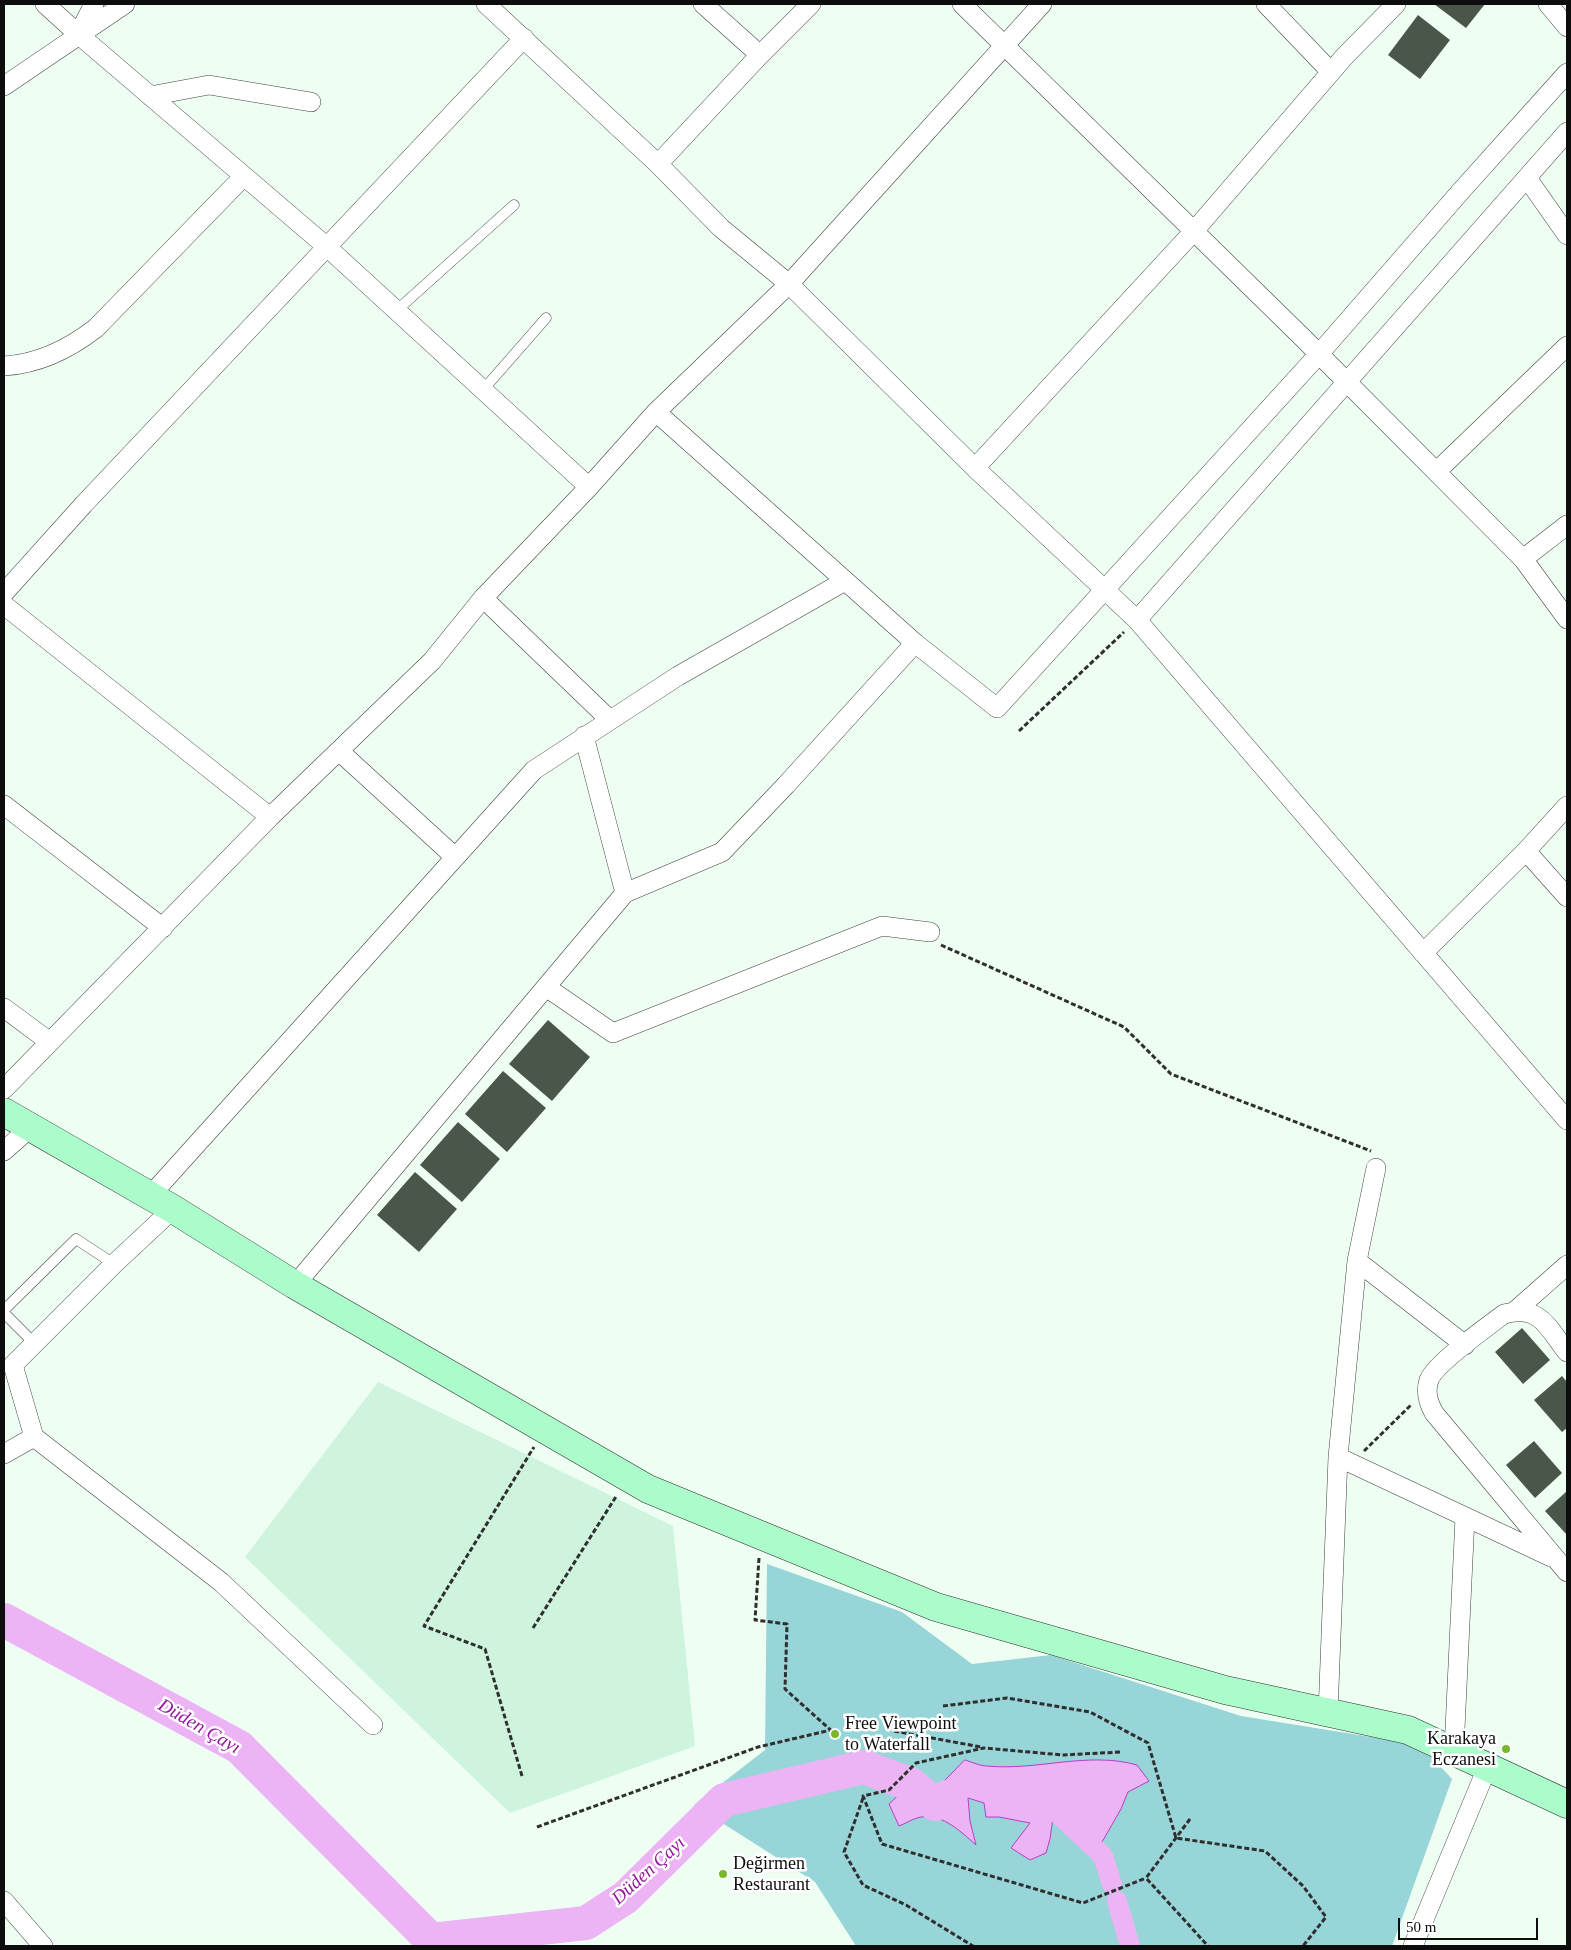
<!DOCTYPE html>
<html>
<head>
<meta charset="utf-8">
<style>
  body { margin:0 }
  #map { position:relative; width:1571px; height:1950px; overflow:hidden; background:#eefef3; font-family:"Times New Roman",serif }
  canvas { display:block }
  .frame { position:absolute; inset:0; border:5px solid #0d0d0d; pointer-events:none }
  .scale { position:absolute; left:1398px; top:1918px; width:140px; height:22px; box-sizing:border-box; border:2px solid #0d0d0d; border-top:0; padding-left:6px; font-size:15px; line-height:18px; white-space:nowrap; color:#0d0d0d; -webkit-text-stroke:4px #fff; paint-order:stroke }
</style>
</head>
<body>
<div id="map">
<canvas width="1571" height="1950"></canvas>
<div class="frame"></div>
<div class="scale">50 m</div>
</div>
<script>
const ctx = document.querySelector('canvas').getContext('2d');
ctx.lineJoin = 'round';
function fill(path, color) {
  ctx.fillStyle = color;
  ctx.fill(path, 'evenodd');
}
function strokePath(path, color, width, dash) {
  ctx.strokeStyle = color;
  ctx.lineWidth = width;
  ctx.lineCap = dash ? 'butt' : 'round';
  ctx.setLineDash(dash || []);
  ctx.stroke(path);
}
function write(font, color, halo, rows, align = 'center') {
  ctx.font = font + ' "Times New Roman",serif';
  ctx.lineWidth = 5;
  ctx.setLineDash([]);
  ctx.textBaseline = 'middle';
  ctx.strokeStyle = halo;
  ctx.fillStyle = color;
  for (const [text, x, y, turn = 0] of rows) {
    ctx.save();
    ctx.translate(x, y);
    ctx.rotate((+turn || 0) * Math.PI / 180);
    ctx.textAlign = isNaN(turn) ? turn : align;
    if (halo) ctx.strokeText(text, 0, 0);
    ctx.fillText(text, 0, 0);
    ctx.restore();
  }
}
fill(new Path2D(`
  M378,1382L673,1526L695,1746L510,1813L245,1557Z`), '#cff4de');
fill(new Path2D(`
  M767,1564L902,1612L972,1664L1051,1655L1241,1716L1421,1745L1452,1779L1392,1946H856L815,1882L694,1805L765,1750Z`), '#98d5d8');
const water = new Path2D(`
  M965,1760C972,1762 980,1766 987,1766C1037,1771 1088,1751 1137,1765L1149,1781L1128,1792L1121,1809L1098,1849L1091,1847C1083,1830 1077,1810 1054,1810L1050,1839L1046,1853L1030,1860L1011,1848L1030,1823L999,1817H986L984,1803L968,1798L970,1821L976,1845C960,1831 940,1811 917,1818C911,1820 904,1824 899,1826L889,1804L910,1784L935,1790Z`);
fill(water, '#ecb4f4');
strokePath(water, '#ba3dc9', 1);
strokePath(new Path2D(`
  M1036,1791L1054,1810L1103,1856L1112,1884
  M1117,1901L1130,1946`), '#ecb4f4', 20);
strokePath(new Path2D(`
  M4,1620L239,1747L431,1940L586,1923L626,1897L724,1800L864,1767L910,1784L935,1804L947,1797`), '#ecb4f4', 34);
fill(new Path2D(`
  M1434,4H1485L1466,28Z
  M1418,15L1450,40L1420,79L1388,55Z
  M548,1020L590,1057L552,1101L509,1064Z
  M503,1071L546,1108L507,1152L465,1114Z
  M458,1122L500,1159L462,1202L420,1165Z
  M415,1172L457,1209L419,1252L377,1215Z
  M1522,1328L1550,1360L1523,1384L1495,1352Z
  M1562,1376L1567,1382V1428L1562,1432L1534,1400Z
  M1534,1441L1562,1473L1535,1498L1506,1465Z
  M1567,1491V1535L1545,1511Z`), '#4b564a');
const lane = new Path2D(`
  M396,311L514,205
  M483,390L546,318
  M4,1310L76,1239L114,1264
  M4,1313L34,1343`);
const street = new Path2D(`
  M45,4L78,34L327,247L589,487
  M486,4L658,164L721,228L789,284L975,468L1137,620L1567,1120
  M703,4L760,55
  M962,4L1303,338L1523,559L1567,619
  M1266,4L1331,72
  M1548,4L1567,27
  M79,33L94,4
  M4,86L125,4
  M150,96L209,85L311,102
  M658,164L760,55L811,4
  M1527,178L1567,235
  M4,366C38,364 69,349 96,328L244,176
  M656,412L915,643L997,708L1319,354L1461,191L1567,73
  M975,468L1194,231L1344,57L1396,4
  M1437,471L1567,346
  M1523,559L1567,525
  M4,593L84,504L524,38
  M483,598L589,487L656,412L789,284L1042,4
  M4,605L270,817
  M1137,620L1567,132
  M584,736L625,893
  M339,751L455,857
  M4,805L163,928
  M1526,851L1567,897
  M1423,953L1526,851L1567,806
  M546,987L613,1033L882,926L930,932
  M4,1008L50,1042
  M4,1089L270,817L432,661L483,598L610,720
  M4,1151L31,1127
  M150,1196L534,770L678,676L845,581
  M1357,1261L1465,1345
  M295,1285L625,893L722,852L786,785L915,643
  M1515,1311L1567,1265
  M1567,1352C1548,1328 1540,1304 1504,1314C1488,1326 1435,1364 1429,1380C1425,1392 1428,1402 1434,1413L1567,1572
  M34,1437L221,1582L373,1725
  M4,1454L34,1437L13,1365L114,1264L173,1209
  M1338,1457L1551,1557
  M1328,1713L1338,1457L1357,1261L1376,1168
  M1454,1750L1465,1517
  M4,1901L43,1946
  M1413,1946L1487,1768`);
const secondary = new Path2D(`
  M4,1112L173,1209L295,1285L648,1489L936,1607L1225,1690L1408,1730L1567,1804`);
strokePath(lane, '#404040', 11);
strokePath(street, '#404040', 20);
strokePath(secondary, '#2f2f2f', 29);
strokePath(new Path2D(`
  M1019,731L1124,632
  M941,945L1124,1027L1171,1074L1371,1151
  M1364,1451L1412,1404
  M759,1558L755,1620L787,1624L785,1689L835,1734
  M533,1628L617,1495
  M943,1706L1007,1698L1090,1712L1148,1743L1176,1838L1265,1851L1303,1886L1326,1917L1303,1946
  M894,1731L981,1747
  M1120,1752L1063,1755L984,1748L916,1763L889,1790L863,1796L882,1844L1083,1903L1146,1878
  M522,1776L485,1649L424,1626L534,1447
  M863,1798L844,1852L863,1885L906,1905L973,1946
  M1190,1819L1146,1878L1208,1946
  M537,1827L758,1747L831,1730`), '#2f2f2f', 3, [5, 2.5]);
strokePath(lane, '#fff', 10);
strokePath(street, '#fff', 19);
strokePath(secondary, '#abfcca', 28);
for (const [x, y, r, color] of [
  [835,1734,5,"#79b929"],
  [1506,1749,5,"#79b929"],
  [723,1874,5,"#79b929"]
]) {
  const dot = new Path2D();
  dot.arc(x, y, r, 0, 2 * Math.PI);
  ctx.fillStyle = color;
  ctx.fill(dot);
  strokePath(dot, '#fff', 2);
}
write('18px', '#0d0d0d', '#fff', [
  ["Free Viewpoint",845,1724],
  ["to Waterfall",845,1745],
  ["Karakaya",1496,1739,"right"],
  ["Eczanesi",1496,1760,"right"],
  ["Değirmen",733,1864],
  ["Restaurant",733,1885]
], 'left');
write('italic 19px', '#921a9b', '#fff', [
  ["Düden Çayı",199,1727,30],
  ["Düden Çayı",649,1871,-42]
]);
</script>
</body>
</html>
